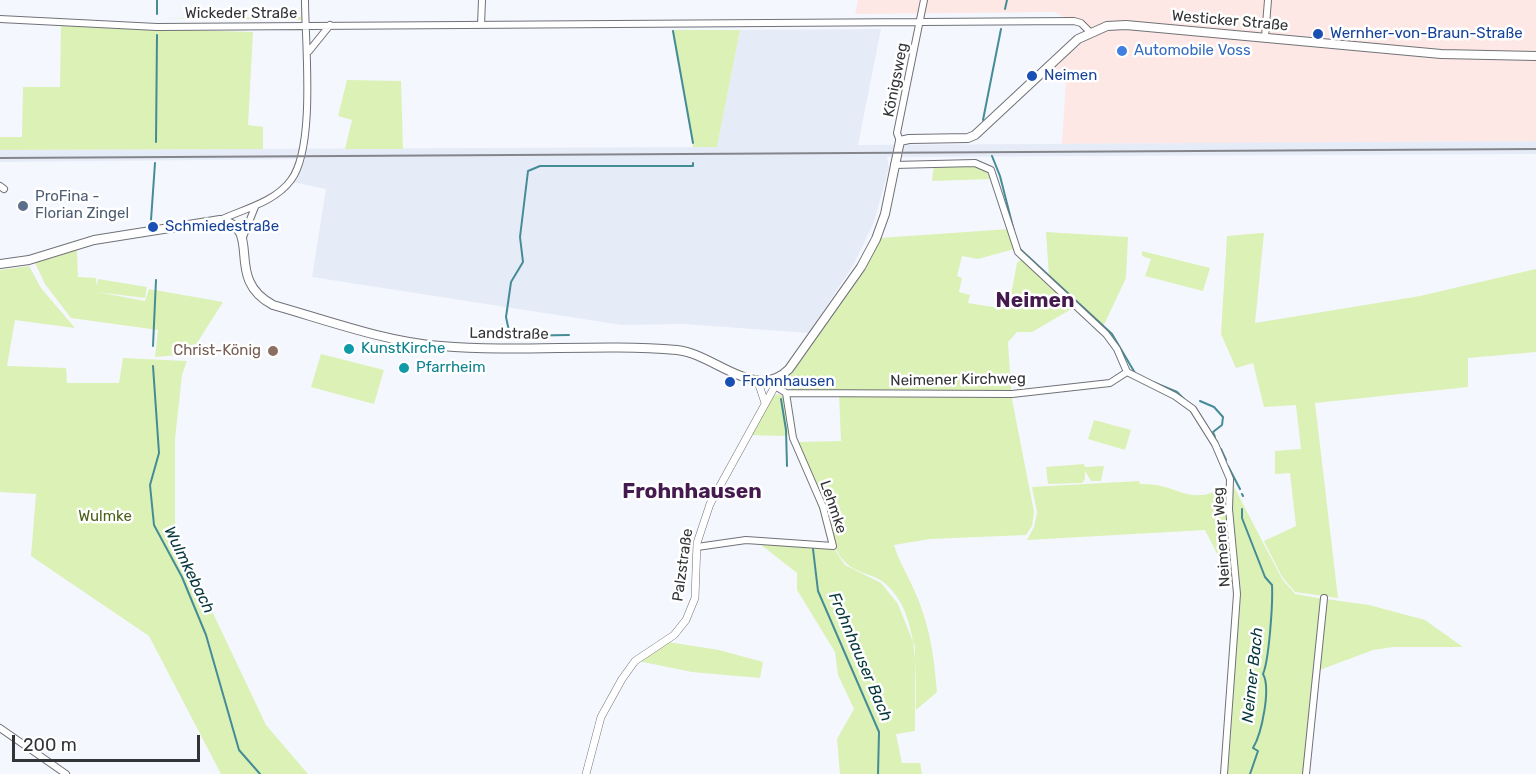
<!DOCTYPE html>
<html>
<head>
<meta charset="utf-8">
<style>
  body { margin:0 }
  #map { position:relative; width:1536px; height:774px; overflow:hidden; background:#f5f7fe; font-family:Rubik,sans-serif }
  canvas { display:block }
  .scale { position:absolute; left:12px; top:735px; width:188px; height:27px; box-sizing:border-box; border:3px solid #333437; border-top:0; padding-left:8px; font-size:18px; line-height:21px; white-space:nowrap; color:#333437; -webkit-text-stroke:4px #fff; paint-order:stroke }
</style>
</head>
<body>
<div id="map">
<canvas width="1536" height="774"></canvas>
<div class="scale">200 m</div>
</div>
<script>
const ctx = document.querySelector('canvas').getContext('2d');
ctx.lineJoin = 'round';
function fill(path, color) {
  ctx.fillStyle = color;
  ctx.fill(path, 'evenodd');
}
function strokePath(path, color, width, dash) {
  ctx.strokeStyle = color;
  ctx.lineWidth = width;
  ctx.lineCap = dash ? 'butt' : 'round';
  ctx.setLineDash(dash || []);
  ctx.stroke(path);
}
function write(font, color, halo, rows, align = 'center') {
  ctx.font = font + ' Rubik,sans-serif';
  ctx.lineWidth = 5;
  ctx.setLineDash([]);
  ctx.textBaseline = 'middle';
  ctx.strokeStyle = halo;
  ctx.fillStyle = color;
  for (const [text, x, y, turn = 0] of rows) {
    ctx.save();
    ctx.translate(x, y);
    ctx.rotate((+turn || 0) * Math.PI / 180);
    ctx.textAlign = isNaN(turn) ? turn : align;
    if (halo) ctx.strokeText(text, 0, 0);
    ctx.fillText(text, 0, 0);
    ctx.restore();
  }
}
fill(new Path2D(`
  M858,0H1536V141L1062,144L1066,81L1054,67L1090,36L1088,31L1055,12L855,14Z`), '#fee8e5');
fill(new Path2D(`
  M881,29L858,145L1536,141V154L887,157L889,167L874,222L854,264L809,333L683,324L622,325L312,277L326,189L292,182L306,159L0,162V150L717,147L740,30Z`), '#e6ebf8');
fill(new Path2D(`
  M301,0H307V20L159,18L301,17Z
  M61,26L253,32L248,125L263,127V149L0,150V137H22L23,87H60Z
  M672,30H740L717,147H693Z
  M347,80L401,81L403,149H345L352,120L338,116Z
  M934,165L980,166L990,172L992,179L932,181Z
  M1009,229L1014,249L978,259L962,256L957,276L962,278L959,292L970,295L968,303L999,308L1010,300L1017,263L1023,258L1075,307L1032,332H1017L1008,342L1011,391L794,390L788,387L786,378L865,267L880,238Z
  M1046,232L1128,237L1126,278L1103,327L1049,277Z
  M1262,233H1264L1255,323L1420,296L1536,269V352L1468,358V387L1315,403L1338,598L1295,592L1282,577L1264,541L1296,526L1290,473L1275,474V451L1301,449L1296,405L1264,407L1253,363L1236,368L1221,334L1227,236Z
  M77,250L78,277L96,278L97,287L98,279L147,287L145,298L97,292L145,301L149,289L223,302L190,354L155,357L158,330L71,318L45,284L35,263Z
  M1142,251L1210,268L1203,291L1145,276L1151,259L1142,256Z
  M29,266L41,288L75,328L15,320L7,366L66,368L67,383H119L123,358L187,361L182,375L175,439V533L266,725L308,774H221L149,636L31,556L36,494L0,492V270Z
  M321,354L384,370L374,404L311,387Z
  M839,393L1011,394L1034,512L1032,526L1026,535L930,539L894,545C899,562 908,575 915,592C930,626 934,656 937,692L916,710C916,670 919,609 882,581C871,574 854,572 845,562C825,542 808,472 798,442L841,441Z
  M777,394L783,396L792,431L785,436L749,435L772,397Z
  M1094,420L1131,430L1125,450L1088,439Z
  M1084,464L1085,467L1104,466L1101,481H1091L1085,471V479L1082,483L1048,484L1046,467Z
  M1139,481L1140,484C1179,482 1191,511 1229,483L1237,593L1205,530L1027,540L1034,527L1037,512L1032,487Z
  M1231,481L1282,579L1295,594L1324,599L1305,774H1224L1238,593L1230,509Z
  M760,544L833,547L845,565L881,583L898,604L915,647V731L896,734L902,763H920L922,774H840L837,739L854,709L838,675L835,652L797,590V573Z
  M1326,599L1369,605L1425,620L1463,647H1393L1373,650L1317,671Z
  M668,642L719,650L763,662L760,678L692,672L638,661Z`), '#dbf1b6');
strokePath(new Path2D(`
  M1005,9L1007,0
  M157,14V0
  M673,31L693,143
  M983,120L1001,29
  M156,142L157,35
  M992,156L1000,176L1014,231
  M151,220L155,163
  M1019,248L1112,334L1135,373
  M569,335L510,336L506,317L511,282L523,262L520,237L528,171L540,166H693V163
  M153,346L156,280
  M153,366L159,453L150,485L154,525L182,577L206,635L239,750L260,774
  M1153,382L1177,392L1184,399
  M781,399L786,430L787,466
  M1200,401L1214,407L1223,417L1222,425L1213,432L1215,437
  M1221,449L1226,460
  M1228,466L1240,489
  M1242,494L1243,496
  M1242,509V518L1265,577L1272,585C1273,603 1269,660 1263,674C1271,688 1262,733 1253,748L1258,751L1250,774
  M813,549L818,591L879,732L878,774`), '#458c96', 2);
const minor = new Path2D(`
  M0,19L157,27L1074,21L1081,23L1090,32
  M481,25L482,0
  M1265,37L1268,0
  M309,51L330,25
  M900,141L897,133L924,0
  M894,165L975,163L991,170L1018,252L1106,334L1117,349L1127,372L1175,396L1193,409L1215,444L1230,479L1229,509L1237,594L1224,774
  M0,186L4,189
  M220,220C244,209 275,202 291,180C316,147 305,42 305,0
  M243,237L255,207
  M775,386L786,393L1012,394L1110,383L1127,372
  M697,547L746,540L833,546L823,507L793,438L786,393
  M0,728L66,774
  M1306,774L1324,598`);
const tertiary = new Path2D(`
  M758,382L765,403
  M586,774L601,717L622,679L635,661L674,635L686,620L695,598L697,543L710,504L780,377`);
const secondary = new Path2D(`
  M0,264L29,260L94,240L220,220C265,228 222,278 273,305C326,320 386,342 441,346C519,353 599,343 677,350C715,354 756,403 789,369L861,267L876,239L885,214L900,141L909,139L968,138L975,135L1078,39L1107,26L1126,25L1441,54L1536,56`);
strokePath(minor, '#707278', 8);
strokePath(tertiary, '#707278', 8);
strokePath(secondary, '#707278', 10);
strokePath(minor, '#fff', 6);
strokePath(tertiary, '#fff', 7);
strokePath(secondary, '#fff', 8);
strokePath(new Path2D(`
  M0,158L1536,149`), '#85868b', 2);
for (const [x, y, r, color] of [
  [1318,34,6,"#1a4fb4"],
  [1122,51,6,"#3f7fe0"],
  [1032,76,6,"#1a4fb4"],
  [23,206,6,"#5c6f8a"],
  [153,227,6,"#1a4fb4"],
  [349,349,6,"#0f9aa8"],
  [273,351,6,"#8d6e63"],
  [404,368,6,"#0f9aa8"],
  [730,382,6,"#1a4fb4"]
]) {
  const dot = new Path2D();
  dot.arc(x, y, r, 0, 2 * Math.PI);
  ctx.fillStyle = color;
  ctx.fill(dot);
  strokePath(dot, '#fff', 2);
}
write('15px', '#333437', '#fff', [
  ["Wickeder Straße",241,14],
  ["Westicker Straße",1230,21,5],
  ["Königsweg",896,80,-79],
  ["Landstraße",509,334,1],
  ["Neimener Kirchweg",958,380,-1],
  ["Lehmke",833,507,71],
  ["Neimener Weg",1222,537,-94],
  ["Palzstraße",683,565,-82]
]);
write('15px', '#164399', '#fff', [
  ["Wernher-von-Braun-Straße",1330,34],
  ["Neimen",1044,76],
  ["Schmiedestraße",165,227],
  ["Frohnhausen",742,382]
], 'left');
write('15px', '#366cbe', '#fff', [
  ["Automobile Voss",1134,51]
], 'left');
write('15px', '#4e5e75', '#fff', [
  ["ProFina -",35,197],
  ["Florian Zingel",35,214]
], 'left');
write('15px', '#0d838f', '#fff', [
  ["KunstKirche",361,349],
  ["Pfarrheim",416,368]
], 'left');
write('15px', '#785e54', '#fff', [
  ["Christ-König",261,351]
], 'right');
write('15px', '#4b6019', '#fff', [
  ["Wulmke",105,517]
]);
write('italic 16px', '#06373d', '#fff', [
  ["Wulmkebach",189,570,64],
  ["Frohnhauser Bach",860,657,67],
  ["Neimer Bach",1253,675,-84]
]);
write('bold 21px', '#451a4e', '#fff', [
  ["Neimen",1035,301],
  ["Frohnhausen",692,492]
]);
</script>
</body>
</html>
